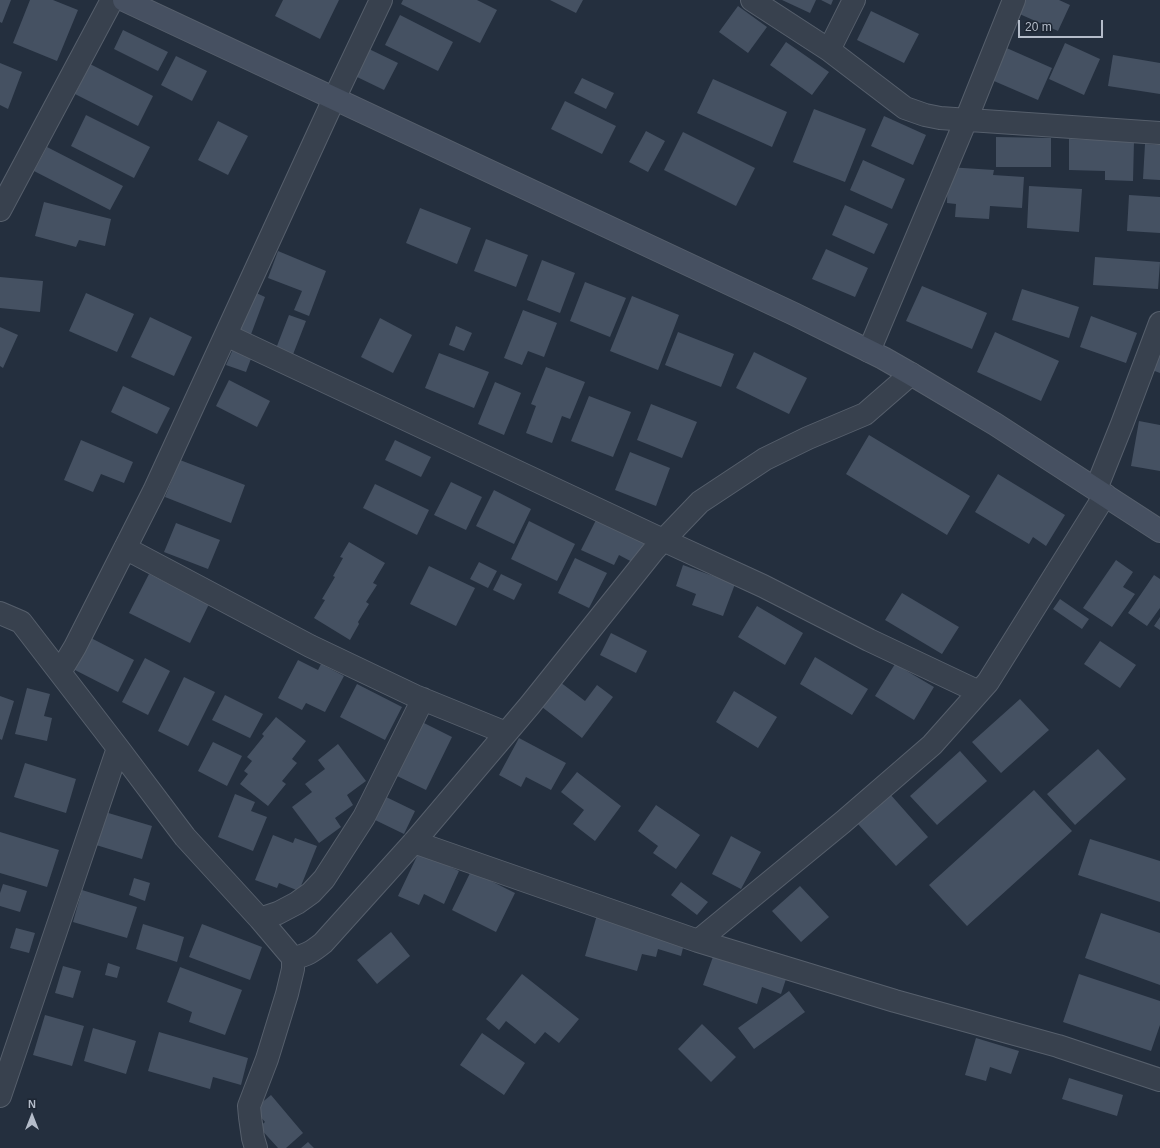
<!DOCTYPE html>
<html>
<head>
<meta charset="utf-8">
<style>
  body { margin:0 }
  #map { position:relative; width:1160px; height:1148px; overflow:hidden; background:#242f3e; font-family:Arial,sans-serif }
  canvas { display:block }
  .north { position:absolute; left:12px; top:1096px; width:40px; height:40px; -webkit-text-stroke:3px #1d2633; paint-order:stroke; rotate:0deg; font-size:11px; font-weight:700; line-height:16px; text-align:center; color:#b4bcc9 }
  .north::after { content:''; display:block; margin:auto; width:14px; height:18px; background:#b4bcc9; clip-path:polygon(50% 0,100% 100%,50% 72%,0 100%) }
  .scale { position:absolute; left:1018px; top:20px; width:85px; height:18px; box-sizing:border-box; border:2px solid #b4bcc9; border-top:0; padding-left:5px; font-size:12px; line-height:14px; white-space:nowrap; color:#b4bcc9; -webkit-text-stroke:3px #1d2633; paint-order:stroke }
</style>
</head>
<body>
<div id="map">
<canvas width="1160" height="1148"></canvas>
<div class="north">N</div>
<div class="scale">20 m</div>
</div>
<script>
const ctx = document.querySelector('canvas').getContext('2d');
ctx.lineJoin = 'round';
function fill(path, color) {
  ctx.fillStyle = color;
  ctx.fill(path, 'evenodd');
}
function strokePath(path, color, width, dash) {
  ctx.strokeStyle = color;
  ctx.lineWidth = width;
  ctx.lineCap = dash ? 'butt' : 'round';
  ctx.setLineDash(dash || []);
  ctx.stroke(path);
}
fill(new Path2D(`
  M0,0H11L2,23L0,22Z
  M30,0H53L78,10L57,61L13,43Z
  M283,0H339L320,39L275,16Z
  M403,0H477L497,10L480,43L401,4Z
  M550,0H583L576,13Z
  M782,0H816L810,13Z
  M821,0H833L831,5Z
  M1020,0H1059L1070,5L1058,31L1015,12Z
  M738,6L767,27L748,53L719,32Z
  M871,11L919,34L904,63L857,40Z
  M400,15L453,42L438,71L385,45Z
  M123,30L168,52L158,71L114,49Z
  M786,42L829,72L812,95L770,65Z
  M1065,43L1100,59L1084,95L1049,79Z
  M1002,46L1052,68L1038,100L987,78Z
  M369,49L398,63L384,90L355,76Z
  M1113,55L1160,63V94L1108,86Z
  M176,56L207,71L192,101L161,85Z
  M0,63L22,72L8,109L0,105Z
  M90,64L153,96L138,126L75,94Z
  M582,78L614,93L606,109L574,93Z
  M713,79L787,112L772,147L697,113Z
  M565,101L616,126L602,154L551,129Z
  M814,109L866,129L845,182L793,162Z
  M86,115L150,147L134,178L71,146Z
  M884,116L926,135L913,165L871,146Z
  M218,121L248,136L228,175L198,160Z
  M646,131L665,141L648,172L629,162Z
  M683,132L755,168L736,206L664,170Z
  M996,137L1051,138V167H996Z
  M1069,139L1134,141L1133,181L1105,180V171L1069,170Z
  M1145,144L1160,145V180L1143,179Z
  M47,147L123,186L110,210L34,171Z
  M863,160L905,179L892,209L850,190Z
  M948,167L994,170L993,175L1024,177L1022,208L990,206L989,219L955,217L956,204L947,203Z
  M1029,186L1082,189L1079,232L1027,228Z
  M1129,195L1160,197V233L1127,231Z
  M44,202L111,219L105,246L79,240L76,247L35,236Z
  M845,205L888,224L874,254L832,235Z
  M420,208L471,228L457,264L406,243Z
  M486,239L528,255L516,287L474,271Z
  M826,249L868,268L855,297L812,279Z
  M278,251L326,271L309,316L294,310L302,291L268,278Z
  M1095,257L1160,262L1158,289L1093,285Z
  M542,260L575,273L560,313L527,300Z
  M0,277L43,281L40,312L0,308Z
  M585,282L626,298L610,337L570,321Z
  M922,286L987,313L972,349L906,321Z
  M1022,289L1079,307L1069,338L1012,320Z
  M252,291L265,297L250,337L236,332Z
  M86,293L134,314L117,352L69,331Z
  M632,296L679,315L658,370L610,351Z
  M523,310L557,323L544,357L528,351L522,365L504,358Z
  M289,315L306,321L292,357L275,351Z
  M1091,316L1137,333L1126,363L1080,347Z
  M150,317L192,337L174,376L131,357Z
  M380,318L412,335L393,373L361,357Z
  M456,326L472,333L464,351L449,345Z
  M0,327L18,335L3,368L0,366Z
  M678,332L734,354L721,387L665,365Z
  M995,332L1059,361L1041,401L977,372Z
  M1160,348V373L1152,370Z
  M233,349L252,356L246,372L226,365Z
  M754,352L807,378L789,414L736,388Z
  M439,353L489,372L474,408L425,388Z
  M546,367L585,382L570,419L562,416L552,443L526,433L536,406L531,404Z
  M229,380L270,401L257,427L216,406Z
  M495,382L521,393L504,435L478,424Z
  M123,386L170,408L157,434L111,412Z
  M589,396L631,412L613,457L571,441Z
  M651,404L697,422L682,458L637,440Z
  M1139,421L1160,425V471L1131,466Z
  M869,435L970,496L947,535L846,474Z
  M81,440L133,462L124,483L101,474L93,492L64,480Z
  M395,440L431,457L421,477L385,460Z
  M630,452L670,468L656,506L615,490Z
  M180,460L245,485L231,523L165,497Z
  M998,474L1065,515L1046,546L1033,537L1029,544L975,512Z
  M451,482L482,497L466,530L434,515Z
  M375,484L429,510L417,535L363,508Z
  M494,490L531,509L514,544L476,526Z
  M596,520L644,543L634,563L619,555L614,565L581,550Z
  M529,521L575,544L557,581L511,559Z
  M176,523L220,540L208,569L164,552Z
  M349,542L385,563L373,583L377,585L366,602L369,604L358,622L359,624L350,640L314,618L325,600L322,599L335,577L333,576L343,558L340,557Z
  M575,558L607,573L589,608L558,593Z
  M1116,560L1133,572L1123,587L1135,594L1112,627L1083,608Z
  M479,562L497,571L488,588L470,579Z
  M683,565L735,584L723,616L692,605L696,594L676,586Z
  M429,566L475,588L456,626L410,604Z
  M149,574L209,604L190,643L129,613Z
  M501,574L522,584L514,600L493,590Z
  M1154,575L1160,579V608L1147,626L1128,613Z
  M902,593L959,627L942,654L885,620Z
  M1060,599L1089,619L1082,629L1053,609Z
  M757,606L803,633L785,665L738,637Z
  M1160,617V630L1154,626Z
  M611,633L647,651L636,673L600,655Z
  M89,637L134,660L118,692L73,669Z
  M1100,641L1136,665L1120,688L1084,664Z
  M815,657L868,689L852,715L800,684Z
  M145,658L170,671L148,715L122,702Z
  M298,660L318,670L321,664L344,676L325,712L306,703L302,710L278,698Z
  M895,664L934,687L914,720L875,696Z
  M184,677L215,692L188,746L158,731Z
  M560,682L585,701L597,685L613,697L582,738L542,707Z
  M357,684L402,707L385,740L340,717Z
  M27,688L50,694L44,716L52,718L47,741L15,734Z
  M734,691L777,717L758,748L716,722Z
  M225,695L263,714L250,738L212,720Z
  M0,696L14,701L2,740L0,739Z
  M1020,699L1049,730L1001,773L972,742Z
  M276,717L306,741L292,759L297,763L282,781L286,784L268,806L240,784L248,774L244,771L252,761L247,757L264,736L262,734Z
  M422,722L452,737L426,790L395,775Z
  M519,738L566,763L551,790L526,777L521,787L499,775Z
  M213,742L242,756L227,786L198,771Z
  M338,744L366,781L347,795L353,805L335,818L341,827L319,843L292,807L312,792L305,784L325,769L318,760Z
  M1098,749L1126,779L1075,825L1047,794Z
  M960,751L987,781L937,825L910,796Z
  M25,763L76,779L66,813L14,797Z
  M577,772L621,806L595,841L573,824L584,810L561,792Z
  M1034,790L1072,831L967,926L929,885Z
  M235,794L255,802L251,811L267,817L253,851L218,837Z
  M890,794L928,837L896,866L857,823Z
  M384,796L415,811L404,834L373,819Z
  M656,805L700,835L676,869L653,853L658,846L638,831Z
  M105,812L152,826L142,859L96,845Z
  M0,832L59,850L47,887L0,873Z
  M273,835L293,843L295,838L317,846L299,891L279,883L277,888L255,880Z
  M731,836L761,852L741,889L712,874Z
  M1090,839L1160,861V902L1078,875Z
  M419,852L459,871L444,904L424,894L419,905L398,896Z
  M471,871L515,893L496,932L452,910Z
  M134,878L150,883L145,901L129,895Z
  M681,882L708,902L697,915L671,895Z
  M3,884L27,891L20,912L0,906V893Z
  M800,886L829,917L801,942L772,911Z
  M82,890L137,907L127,938L73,922Z
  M1101,913L1160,933V985L1085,958Z
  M597,915L685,940L681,956L658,949L656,957L642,954L637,971L585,956Z
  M143,924L184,937L177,962L136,949Z
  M202,924L262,947L250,980L189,957Z
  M16,928L35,933L29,953L10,948Z
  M391,932L410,956L377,984L357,960Z
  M715,951L787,976L781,994L762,987L757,1004L703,985Z
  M108,963L120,967L117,978L105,975Z
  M63,966L81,971L73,998L55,993Z
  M180,967L242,990L225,1035L189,1022L192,1012L167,1002Z
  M522,974L579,1019L559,1043L545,1032L535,1044L506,1021L499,1030L486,1019Z
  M1079,974L1160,1001V1025L1151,1051L1063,1022Z
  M789,991L805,1012L754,1049L738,1028Z
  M45,1015L84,1026L72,1066L33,1055Z
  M702,1024L736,1057L711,1082L678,1049Z
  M93,1028L136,1041L126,1074L84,1061Z
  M159,1032L248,1058L241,1085L213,1077L210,1089L148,1071Z
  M482,1033L525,1063L504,1095L460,1065Z
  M976,1038L1019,1051L1011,1074L990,1067L986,1081L965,1075Z
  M1069,1078L1123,1095L1117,1116L1062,1099Z
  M271,1095L303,1133L286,1148H278L259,1127L265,1122L254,1109Z
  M308,1142L314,1148H301Z`), '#455162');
const street = new Path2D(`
  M752,0L829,50L905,108L925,115L940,118L1160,133
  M829,50L854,0
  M0,210L112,0
  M226,335L663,540L763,586L869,640L979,692
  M869,351L966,120L1014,0
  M1096,489L1122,424L1160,323
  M125,548L310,646L415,696L506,733
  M0,613L21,622L118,748L185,837L260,919L293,958V969L287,994L267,1059L249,1106L250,1117L253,1138L256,1148
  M60,672L75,647L154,491L334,99L381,0
  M414,842L698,941L895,1001L1058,1046L1160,1080
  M260,919L278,913L297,903L311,893L324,879L364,817L423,699
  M698,941L843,822L932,745L988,682L1105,495
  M293,958C306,956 313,951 323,943L414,842L530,705L654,550L700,502L765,459L808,438L865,414L911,374
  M0,1096L118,748`);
const secondary = new Path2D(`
  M124,0L794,314L883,358L911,374L995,424L1160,531`);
strokePath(street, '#565f6c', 24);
strokePath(secondary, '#565f6c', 24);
strokePath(street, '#38414e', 22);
strokePath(secondary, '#465061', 22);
</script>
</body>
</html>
